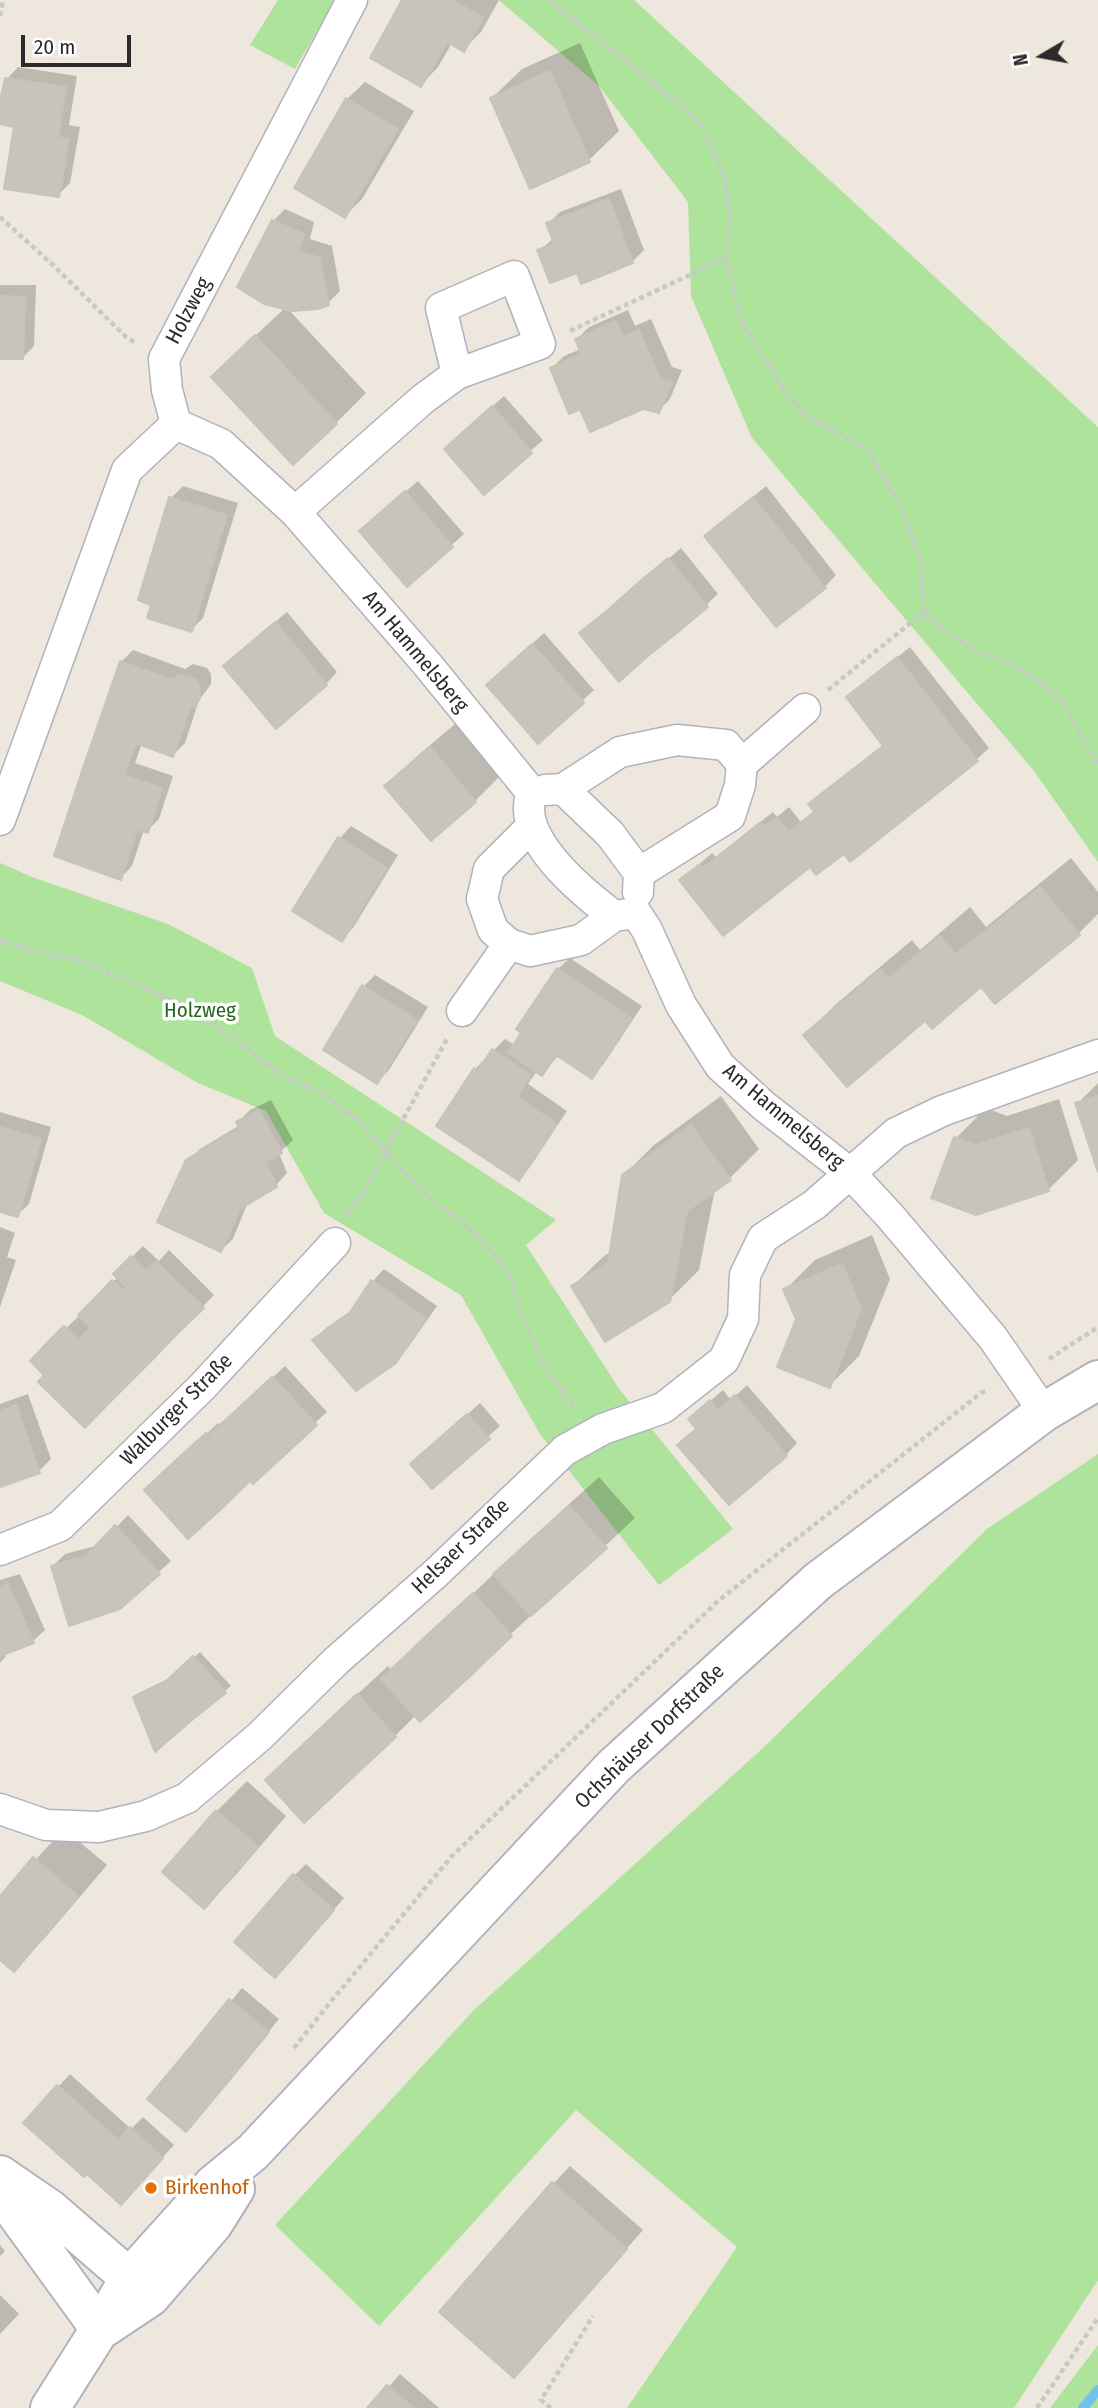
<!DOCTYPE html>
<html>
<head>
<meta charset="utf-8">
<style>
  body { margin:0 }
  #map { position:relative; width:1098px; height:2408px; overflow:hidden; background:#ede7dd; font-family:"Fira Sans Condensed",sans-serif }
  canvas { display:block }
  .north { position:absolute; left:1007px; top:21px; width:70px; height:70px; -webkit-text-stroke:5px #fff; paint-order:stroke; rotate:260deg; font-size:19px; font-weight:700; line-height:28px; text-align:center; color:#2b2b2b }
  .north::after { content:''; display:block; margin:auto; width:24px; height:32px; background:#2b2b2b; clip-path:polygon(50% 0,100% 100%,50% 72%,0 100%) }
  .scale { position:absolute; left:21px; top:35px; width:110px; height:32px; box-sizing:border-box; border:4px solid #2b2b2b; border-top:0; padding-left:9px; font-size:21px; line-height:24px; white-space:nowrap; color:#2b2b2b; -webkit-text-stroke:5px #fff; paint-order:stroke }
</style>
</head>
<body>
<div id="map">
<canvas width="1098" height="2408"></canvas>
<div class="north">N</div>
<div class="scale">20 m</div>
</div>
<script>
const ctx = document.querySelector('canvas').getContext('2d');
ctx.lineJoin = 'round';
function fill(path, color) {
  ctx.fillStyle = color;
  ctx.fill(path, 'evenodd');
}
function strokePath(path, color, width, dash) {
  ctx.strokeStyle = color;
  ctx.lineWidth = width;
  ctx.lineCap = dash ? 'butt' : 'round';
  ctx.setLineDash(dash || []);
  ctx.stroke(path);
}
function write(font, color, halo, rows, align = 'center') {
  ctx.font = font + ' "Fira Sans Condensed",sans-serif';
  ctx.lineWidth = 7;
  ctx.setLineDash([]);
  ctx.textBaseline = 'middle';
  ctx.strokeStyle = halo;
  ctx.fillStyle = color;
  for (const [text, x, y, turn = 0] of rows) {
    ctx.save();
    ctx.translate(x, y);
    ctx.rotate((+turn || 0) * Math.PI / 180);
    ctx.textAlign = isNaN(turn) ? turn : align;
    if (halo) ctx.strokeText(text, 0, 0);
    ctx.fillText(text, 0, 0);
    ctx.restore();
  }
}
fill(new Path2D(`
  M278,0H335L295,69L250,45Z
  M499,0H634L1098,427V862L1034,771L752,438L691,296L688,202L599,86Z
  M0,863L32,877L168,924L252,968L275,1036L556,1220L526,1245L620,1390L733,1529L659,1585L540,1434L461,1295L324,1213L266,1111L198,1083L82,1015L0,981Z
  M1098,1454V2280L1014,2408H627L737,2247L576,2110L379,2326L275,2225L475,2009L763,1748L987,1529Z
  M1098,2345V2408H1050Z`), '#ade39a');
fill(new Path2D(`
  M404,0H499L481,32L463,50L452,43L438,67L421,85Z
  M580,43L619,131L589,160L531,186L492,98L522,69Z
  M18,67L77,76L69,125L80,127L70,183L58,195L16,126L0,123V108L7,79Z
  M365,82L414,111L362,199L345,216L347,99Z
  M621,189L644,250L632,262L578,270L539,251L554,238L548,224L560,212Z
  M285,209L314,222L310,239L332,246L340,291L328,303L289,310L366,393L336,423L243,347L285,308L273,221Z
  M0,285H36L34,346L22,358L0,357Z
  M628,310L635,326L651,319L672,367L682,370L670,399L658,411L643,407H581L552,368L564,356L581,349L577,339L589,327Z
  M504,396L543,440L484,492L458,437Z
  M418,481L464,534L407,585L373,520Z
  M183,486L238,503L203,618L191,630L153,603L171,498Z
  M766,486L836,575L825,587L706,536Z
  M681,548L718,594L706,605L581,634Z
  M287,612L337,672L326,684L237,654Z
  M544,633L594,690L538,741L500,673Z
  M910,647L989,748L977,759L850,859L844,852L810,865L681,880L712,853L716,857L773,812L777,817L789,807L801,822L815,811L810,804L822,793L885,744L848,697Z
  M133,650L185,669L193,664L207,668L211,674V684L199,700L185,743L173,755L142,743L135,763L173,776L159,819L147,831L144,830L132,866L120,878L56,855L121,662Z
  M461,719L505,771L475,801L431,839L387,786L416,757Z
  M351,826L398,855L353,928L341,940L340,838Z
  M1071,858L1098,892V914L1078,934L982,984L925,1018L848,1084L806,1035L835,1005L912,940L920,950L970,907L986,927Z
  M570,958L642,1006L603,1065L591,1077L559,1055L542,1074L537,1071L528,1084L567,1111L530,1167L519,1179L475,1069L505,1039L515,1045L558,969Z
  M375,975L428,1007L389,1070L377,1082L364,986Z
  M1098,1083V1166L1077,1104Z
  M721,1096L759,1149L729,1179L715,1189L699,1270L669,1300L573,1286L603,1257L611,1251L623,1176L654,1145Z
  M1059,1099L1078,1160L1048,1190L956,1138L986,1108L1007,1116Z
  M271,1100L293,1140L279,1153L287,1173L276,1185L248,1202L233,1239L221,1250L188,1161L200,1149L240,1125L238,1122L250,1110Z
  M0,1112L51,1127L29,1204L17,1215L0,1210Z
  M0,1227L15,1233L7,1257L16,1260L0,1307Z
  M872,1235L890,1279L859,1356L829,1386L785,1290L815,1260Z
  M143,1246L159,1261L169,1250L214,1295L85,1426L47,1375L33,1361L118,1277L115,1274Z
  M384,1269L437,1306L407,1349L395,1362L314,1340L326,1328L355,1308L373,1281Z
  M285,1366L327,1412L188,1536L158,1479L218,1423L221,1425Z
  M747,1385L797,1443L786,1455L698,1428L702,1408L723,1390L731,1400Z
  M28,1394L51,1459L39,1471L0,1485V1404Z
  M480,1403L500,1426L432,1487L424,1453Z
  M599,1477L635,1518L420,1719L416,1715L395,1736L297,1750L388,1666L392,1671L525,1544Z
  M128,1515L171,1561L119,1608L53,1566L65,1554L99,1545Z
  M20,1574L45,1630L33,1641L3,1652L6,1656L0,1663V1580Z
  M200,1652L231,1686L156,1749L136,1698L141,1692L174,1676Z
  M247,1781L286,1816L234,1877L204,1907L217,1811Z
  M64,1829L107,1865L43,1940L14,1969L0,1958V1898Z
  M306,1864L344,1898L286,1964L294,1876Z
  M242,1988L279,2019L198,2118L150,2099Z
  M70,2074L131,2129L143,2117L174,2145L121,2202L88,2172L25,2123Z
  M570,2166L643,2230L514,2376L553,2184Z
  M0,2245L5,2251L0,2256Z
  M0,2295L19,2314L0,2334Z
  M400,2374L439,2408H370Z`), '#0003');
strokePath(new Path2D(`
  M1083,2408L1098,2390`), '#71c3ee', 10);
const building = new Path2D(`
  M402,0H453L483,18L464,52L447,42L421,87L370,58Z
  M550,71L590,162L530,189L490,98Z
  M5,78L66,87L58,137L69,139L59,197L4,189L14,127L0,124V100Z
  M346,98L398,129L345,218L294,188Z
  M609,199L633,263L581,284L577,273L550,283L537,250L554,244L546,223Z
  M272,220L304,234L299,251L320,258L329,305L318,309L292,311L264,304L237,287Z
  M0,296L25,297L23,359H0Z
  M616,321L623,337L639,330L660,379L672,382L659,413L643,409L590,432L580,409L569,414L550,368L581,354L575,339Z
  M255,335L337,424L293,465L211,377Z
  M492,406L532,453L484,495L444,449Z
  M405,491L453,547L407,587L359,531Z
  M169,497L227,515L192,632L147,618L151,605L138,600Z
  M753,497L777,527L728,566L704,536Z
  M777,527L802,558L752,597L728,566Z
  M668,558L708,607L678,632L638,583Z
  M802,558L826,588L776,627L752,597Z
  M638,583L678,632L648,656L609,609Z
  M609,609L648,656L619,682L579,633Z
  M275,622L327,685L276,729L223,666Z
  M532,644L558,673L512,714L486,685Z
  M897,657L978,761L850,862L844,854L816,875L810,867L723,936L679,880L700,864L703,868L761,822L764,827L777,817L789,832L814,812L808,804L883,746L846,697Z
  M120,661L172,680L179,675L195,679L200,687V698L195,707L190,708L173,757L136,743L124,775L85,762Z
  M558,673L584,703L538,744L512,714Z
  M430,747L476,802L431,841L384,786Z
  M85,762L162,788L148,833L137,829L121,880L54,856Z
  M338,837L387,868L364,905L315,874Z
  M315,874L364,905L342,942L292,911Z
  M1040,887L1080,935L995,1004L955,955Z
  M940,936L982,986L932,1029L889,978Z
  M557,968L632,1018L592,1079L556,1055L542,1076L508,1053L521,1033L516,1029Z
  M881,969L925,1021L847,1087L803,1035Z
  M362,985L417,1020L377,1084L323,1050Z
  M492,1049L531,1075L517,1097L557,1124L519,1181L436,1126L474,1068L478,1071Z
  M1098,1096V1172L1075,1103Z
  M259,1110L282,1153L266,1162L277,1187L240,1209L186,1160L239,1128L236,1122Z
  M691,1125L731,1180L687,1211L670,1302L605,1342L571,1286L608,1263L622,1175Z
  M0,1127L41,1139L18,1217L0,1212Z
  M1029,1128L1049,1191L976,1215L931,1198L954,1137L976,1145Z
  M186,1160L240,1209L221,1252L157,1222Z
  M131,1256L146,1271L156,1261L204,1308L175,1336L113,1274Z
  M842,1264L861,1309L830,1388L777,1367L796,1319L783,1289Z
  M112,1280L124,1291L127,1288L175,1336L155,1357L95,1298Z
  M371,1280L426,1318L396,1363L349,1314Z
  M95,1298L155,1357L132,1380L85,1333L91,1328L78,1315Z
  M349,1314L396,1363L356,1391L312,1340Z
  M64,1326L79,1340L85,1333L132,1380L106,1406L45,1345Z
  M45,1345L106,1406L85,1428L38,1382L44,1375L30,1361Z
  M272,1377L317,1425L289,1451L244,1403Z
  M735,1395L787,1456L729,1505L677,1445L696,1429L688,1419L710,1400L718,1410Z
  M244,1403L289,1451L253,1484L208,1436Z
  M16,1405L40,1473L0,1487V1411Z
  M467,1414L490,1439L432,1489L410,1464Z
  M206,1433L250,1481L220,1510L175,1461Z
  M175,1461L220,1510L188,1539L144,1490Z
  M569,1506L607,1548L531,1616L493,1574Z
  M115,1525L160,1574L120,1609L86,1556Z
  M86,1556L120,1609L69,1626L51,1566Z
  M8,1584L34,1643L0,1656V1587Z
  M473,1593L512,1636L467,1679L426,1636Z
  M426,1636L467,1679L420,1722L381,1679Z
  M193,1656L226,1693L192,1720L166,1681Z
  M166,1681L192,1720L155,1752L133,1697Z
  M357,1694L396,1737L304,1823L265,1780Z
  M216,1810L258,1847L204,1909L162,1872Z
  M33,1857L78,1896L14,1972L0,1960V1896Z
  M293,1874L334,1910L275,1978L234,1942Z
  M229,1999L269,2032L231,2078L192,2045Z
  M192,2045L231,2078L186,2132L147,2099Z
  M57,2085L118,2140L84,2177L23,2123Z
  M130,2127L163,2158L121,2205L87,2174Z
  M552,2182L627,2249L514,2378L439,2312Z
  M387,2385L414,2408H367Z`);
fill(building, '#c8c4bd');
strokePath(building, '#c8c3b7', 2);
const street = new Path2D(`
  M176,424L221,444L295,512L427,664L532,793C514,837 582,892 614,916L636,913L647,930L681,1005L720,1066L764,1106L850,1173L890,1216L993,1338L1044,1412
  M295,512L423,399L457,374L540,344L514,276L441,308L457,374
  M742,764L805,709
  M563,789L620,752L677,740L726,745L742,764L740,785L730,816L639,873
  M545,790L563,789L610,834L639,873L638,892
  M0,820L127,470L176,424L167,390L164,359L352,0
  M531,827L489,869L482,899L493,930L509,944L530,951L581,940L614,916
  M462,1011L509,944
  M0,1550L60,1526L203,1386L335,1243
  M0,1809L46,1825L99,1827L146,1816L187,1798L260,1736L336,1661L435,1574L565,1450L603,1429L663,1408L724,1360L743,1319L745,1275L763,1238L814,1205L896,1133L942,1111L1098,1055`);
const secondary = new Path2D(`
  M0,2175L51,2210L148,2294
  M0,2191L100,2329
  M105,2327L150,2297L213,2224L235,2189
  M50,2408L100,2329L130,2277L213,2185L253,2152L613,1767L818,1581L1044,1412L1098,1380`);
strokePath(street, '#b1b2be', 33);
strokePath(secondary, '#b1b2be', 42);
strokePath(new Path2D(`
  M549,0L697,118L725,177L730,222L726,258L741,320L780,384L806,416L867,449L899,503L922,565L923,613L973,650L1021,668L1063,702L1098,765
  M0,16L3,0
  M0,217L53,265L126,337L136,343
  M570,331L726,258
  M828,690L923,613
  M0,941L35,951L82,961L195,1010L283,1076L321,1093L360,1122L414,1185L481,1238L509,1274L521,1313L547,1371L575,1408
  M348,1214L363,1193L447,1039
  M1049,1359L1098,1327
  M294,2048L328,2005L452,1856L718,1601L981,1393L988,1390
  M551,2408L541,2400L593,2316
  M1037,2408L1098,2318`), '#c8c8c8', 4.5, [5, 3.5]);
strokePath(street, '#fff', 30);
strokePath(secondary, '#fff', 38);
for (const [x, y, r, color] of [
  [151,2188,7,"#e8710a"]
]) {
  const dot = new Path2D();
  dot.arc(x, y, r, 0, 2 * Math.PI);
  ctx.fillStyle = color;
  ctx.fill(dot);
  strokePath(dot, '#fff', 2.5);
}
write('21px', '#2b2b2b', '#fff', [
  ["Holzweg",189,311,-62],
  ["Am Hammelsberg",415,652,50],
  ["Am Hammelsberg",783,1117,40],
  ["Walburger Straße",177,1410,-45],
  ["Helsaer Straße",461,1547,-44],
  ["Ochshäuser Dorfstraße",650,1737,-44]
]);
write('21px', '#25681b', '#fff', [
  ["Holzweg",200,1011]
]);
write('21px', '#c56008', '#fff', [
  ["Birkenhof",165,2188]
], 'left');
</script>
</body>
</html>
